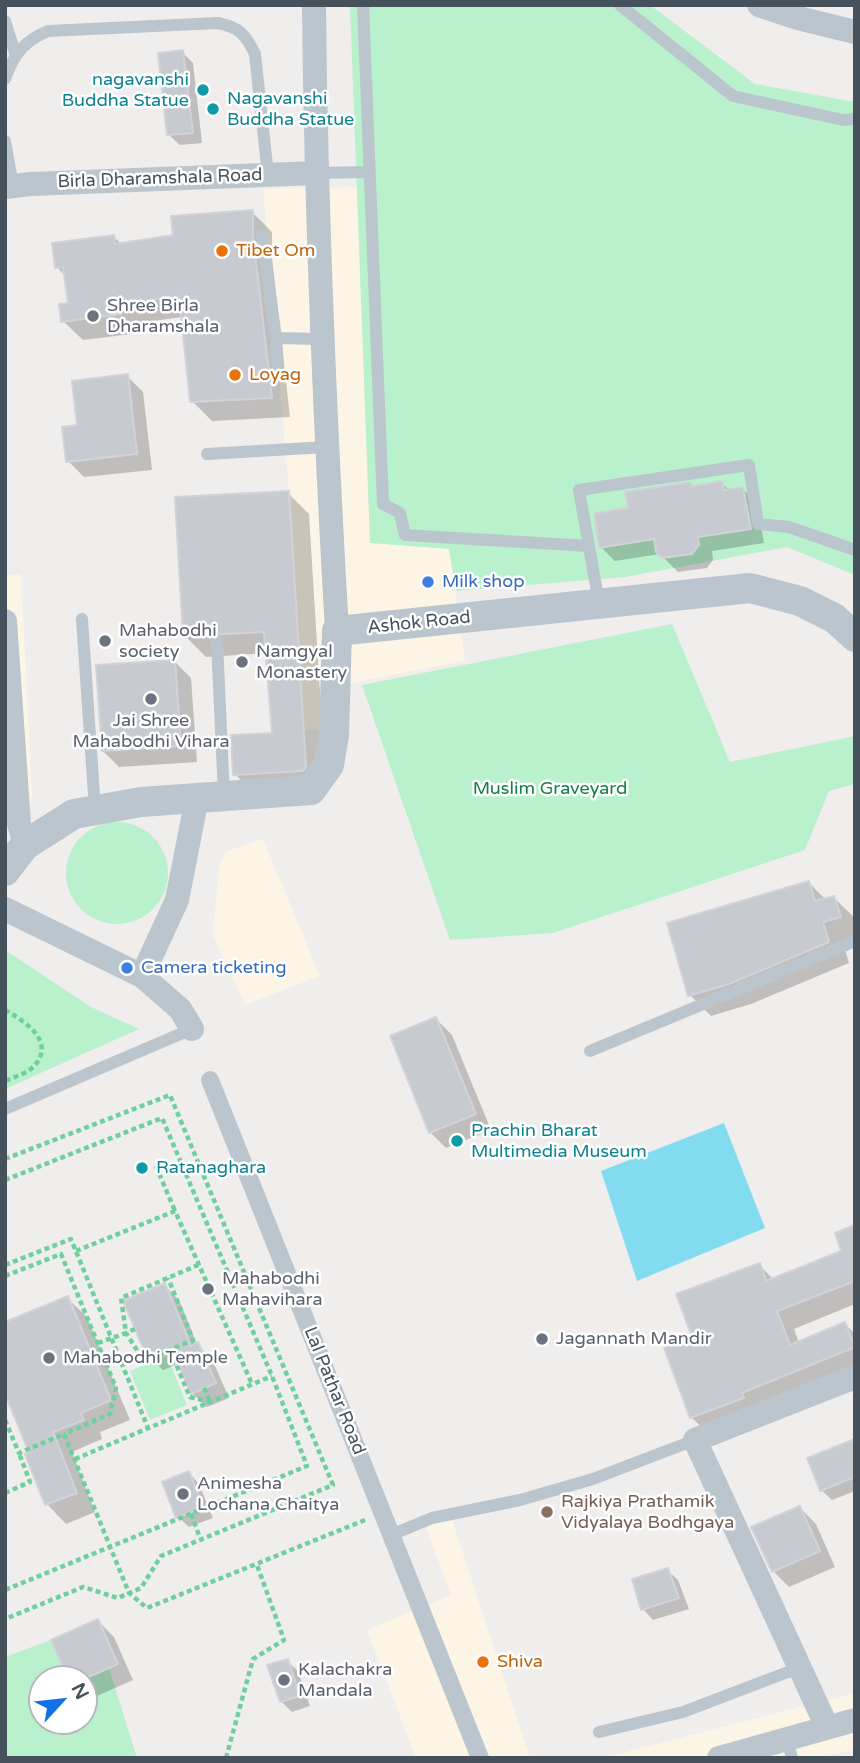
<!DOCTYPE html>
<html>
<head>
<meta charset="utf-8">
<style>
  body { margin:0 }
  #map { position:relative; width:860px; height:1763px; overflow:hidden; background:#f0eded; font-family:"Varela Round",sans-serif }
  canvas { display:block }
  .frame { position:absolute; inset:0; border:7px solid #45515b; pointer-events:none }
  .north { position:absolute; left:28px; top:1665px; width:70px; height:70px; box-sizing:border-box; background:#fff; border:2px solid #b5b9bd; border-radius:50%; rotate:63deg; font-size:19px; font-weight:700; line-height:28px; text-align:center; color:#45515b }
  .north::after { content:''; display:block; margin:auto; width:24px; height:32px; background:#1072e7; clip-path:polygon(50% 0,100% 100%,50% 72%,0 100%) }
</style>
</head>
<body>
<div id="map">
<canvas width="860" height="1763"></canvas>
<div class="frame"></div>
<div class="north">N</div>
</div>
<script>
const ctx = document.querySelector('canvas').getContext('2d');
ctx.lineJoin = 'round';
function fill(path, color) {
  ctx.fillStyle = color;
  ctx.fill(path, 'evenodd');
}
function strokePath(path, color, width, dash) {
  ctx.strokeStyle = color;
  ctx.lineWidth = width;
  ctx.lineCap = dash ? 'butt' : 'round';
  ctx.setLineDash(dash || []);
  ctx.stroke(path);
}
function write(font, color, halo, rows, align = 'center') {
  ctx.font = font + ' "Varela Round",sans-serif';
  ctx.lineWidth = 5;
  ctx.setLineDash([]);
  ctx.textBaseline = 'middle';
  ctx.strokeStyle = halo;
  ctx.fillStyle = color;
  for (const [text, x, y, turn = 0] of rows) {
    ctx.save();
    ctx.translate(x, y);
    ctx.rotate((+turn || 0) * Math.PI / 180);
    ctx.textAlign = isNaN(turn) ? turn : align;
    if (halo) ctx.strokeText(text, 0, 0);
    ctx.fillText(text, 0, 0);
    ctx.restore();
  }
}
fill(new Path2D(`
  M359,187L370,543L449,549L465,661L334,686L335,728L304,730L289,491L263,189Z
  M21,574L32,797L5,834V576Z
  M263,839L320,976L245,1005L213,935L219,867L225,852Z
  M450,1514L530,1758H416L367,1630L451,1595L424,1522Z
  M855,1693V1750L817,1758H602Z`), '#fcf5e5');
fill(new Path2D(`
  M350,5H650L755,84L855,102V575L787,547L625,577L456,591L449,549L370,543Z
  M672,624L730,762L855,736V784L829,791L805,850L553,933L450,940L362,685Z
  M66 873a51 51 0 1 1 102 0a51 51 0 1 1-102 0Z
  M5,950L91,1007L139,1029L5,1089Z
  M167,1356L187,1405L150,1420L130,1371Z
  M51,1640L68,1679H42V1721H84V1679L109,1668L137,1758H5V1657Z`), '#b9f1cd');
fill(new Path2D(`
  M724,1123L765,1228L637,1281L601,1171Z`), '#83dbf0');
fill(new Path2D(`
  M182,52L193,63L202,143L180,145L169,135Z
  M252,212L272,232V257L290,417L212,421L192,401L183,317L138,323L140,333L83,340L63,321L70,304L66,277L57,267L113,236L121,244L175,237Z
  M127,376L143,392L152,470L84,477L68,461L79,427Z
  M722,483L730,491L743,489L757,503L764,543L712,551L713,560L707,568L678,572L660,554L615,561L601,547L630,509L691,484L694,487Z
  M288,493L309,514L326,789L256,795L235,774L274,735L267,653L206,657L185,636Z
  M175,662L191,678L197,762L119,767L103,751Z
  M809,883L826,900L834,898L855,918V940L843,943L849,963L751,1004L711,1016L690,995Z
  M436,1019L452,1035L491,1130L446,1148L430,1132Z
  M855,1227V1304L794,1329L799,1343L845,1324L855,1334V1371L709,1434L691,1417L694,1338L759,1265L774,1280L844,1252Z
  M164,1285L179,1300L197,1344L212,1359L229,1398L207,1407L192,1393L180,1363L163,1370L148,1356Z
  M67,1298L87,1317L130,1420L100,1432L102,1439L72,1452L95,1512L66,1524L47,1504L32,1453Z
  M855,1441V1491L832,1500L821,1490Z
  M189,1473L199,1484L213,1518L189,1527L178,1517Z
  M800,1508L816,1524L835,1567L789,1587L773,1571Z
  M667,1570L678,1580L689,1609L653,1620L643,1609Z
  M98,1621L114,1637L133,1680L88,1700L84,1696V1679H70Z
  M287,1661L298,1671L310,1706L292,1712L281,1701Z`), '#0003');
const building = new Path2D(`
  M183,50L193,133L167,135L158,53Z
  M253,210V236L272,398L190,402L179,296L120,304L121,314L61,322L59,304L68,303L63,267L55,268L52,243L114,235L115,244L173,235L171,216Z
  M128,374L137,454L66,462L62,427L77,425L72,381Z
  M723,481L724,490L743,487L751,529L698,537L699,545L692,554L662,558L656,552L654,539L599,548L594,513L628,508L625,492L691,482L692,486Z
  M289,491L306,767L303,771L233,775L231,735L272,733L264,632L183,636L175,497Z
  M175,660L181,746L102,751L96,665Z
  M809,881L815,901L834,896L841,917L823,922L829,942L729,984L688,996L667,923Z
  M436,1017L476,1114L429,1133L390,1036Z
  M855,1225V1281L777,1311L790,1345L845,1322L855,1347L742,1393L744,1398L690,1418L664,1348L692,1337L676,1294L760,1263L766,1281L841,1251L835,1233Z
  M165,1283L191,1346L198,1342L216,1383L191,1394L171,1347L147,1357L123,1301Z
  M68,1296L111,1400L81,1413L84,1420L53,1432L77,1493L45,1505L25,1454L29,1452L5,1394V1322Z
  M855,1439V1477L820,1491L807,1458Z
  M189,1471L203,1507L176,1518L162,1482Z
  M800,1506L820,1551L772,1572L751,1527Z
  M668,1568L679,1598L641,1610L632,1579Z
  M98,1619L118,1664L84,1679H68L51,1640Z
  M288,1659L300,1696L280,1702L267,1665Z`);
fill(building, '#c7cad0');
strokePath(building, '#d1d3d9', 2);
strokePath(new Path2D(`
  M5,1010C23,1020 56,1041 35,1065C29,1073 14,1077 5,1081
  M5,1159L170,1095L333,1485L161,1556L141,1588L118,1598L83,1587L5,1619
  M156,1166L175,1211
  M5,1180L162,1118L272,1376L307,1466L5,1590
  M76,1251L175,1211L252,1384
  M5,1265L71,1239L148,1428
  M5,1276L61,1254L116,1388L110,1414L64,1434
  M135,1329L126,1333L144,1361L193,1340L168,1278
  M98,1343L126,1333L121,1298L198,1265
  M170,1350L190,1397L210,1402
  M204,1388L210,1402
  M5,1420L19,1453L64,1434L129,1593L147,1608L365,1520
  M75,1459L272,1376
  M5,1493L30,1482L19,1453
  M191,1514L200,1538
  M226,1758L253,1659L284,1640L257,1565`), '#6fd09e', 4.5, [5, 3.5]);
strokePath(new Path2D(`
  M363,5L383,504L400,513L405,535L589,546
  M620,5L733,96L843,120L855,119
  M5,21L15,53
  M5,79C14,54 24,41 48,31L218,23C239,27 246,35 255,54L268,175
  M5,141L13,186
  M316,173L369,172
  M262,235L276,338L322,339
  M276,338L278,367
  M207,454L326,447
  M599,603L579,490L749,465L758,524L789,527L855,550
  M82,619L95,810
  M217,642L224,796
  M590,1051L855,941
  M5,1109L192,1029
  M391,1535L432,1518L520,1500L593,1479L695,1440
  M599,1732L683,1712L801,1667
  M787,1739L792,1758`), '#bbc5cd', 12);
strokePath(new Path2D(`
  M210,1080L480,1758`), '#bbc5cd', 18);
strokePath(new Path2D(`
  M314,5C316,214 325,423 337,631
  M759,5L798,18L855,32
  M5,187L31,184L316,173
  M5,621L19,824L25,845
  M5,909L142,976L180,1009L192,1029
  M142,976L177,900L197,798
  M827,1727L695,1440L855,1377
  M719,1758L855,1720`), '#bbc5cd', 24);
strokePath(new Path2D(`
  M5,871L25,845L74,814L141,802L311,790L329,765L334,735L337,631L750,588L800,601L834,618L855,637`), '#bbc5cd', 30);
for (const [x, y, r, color] of [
  [203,90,7,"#0f9aa8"],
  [213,109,7,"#0f9aa8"],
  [222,251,7,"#e8710a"],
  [93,316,7,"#6b7280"],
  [235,375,7,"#e8710a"],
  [428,582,7,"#3f7fe0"],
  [105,641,7,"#6b7280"],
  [242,662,7,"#6b7280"],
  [151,699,7,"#6b7280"],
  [127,968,7,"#3f7fe0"],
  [457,1141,7,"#0f9aa8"],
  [142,1168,7,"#0f9aa8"],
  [208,1289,7,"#6b7280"],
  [542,1339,7,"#6b7280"],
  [49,1358,7,"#6b7280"],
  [183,1494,7,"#6b7280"],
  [547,1512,7,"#8d6e63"],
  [483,1662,7,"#e8710a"],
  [284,1680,7,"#6b7280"]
]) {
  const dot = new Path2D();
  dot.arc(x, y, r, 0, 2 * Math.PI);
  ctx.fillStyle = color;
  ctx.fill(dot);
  strokePath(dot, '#fff', 2.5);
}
write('18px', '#0d838f', '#fff', [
  ["nagavanshi",189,80,"right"],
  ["Buddha Statue",189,101,"right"],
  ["Nagavanshi",227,99],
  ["Buddha Statue",227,120],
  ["Prachin Bharat",471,1131],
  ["Multimedia Museum",471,1152],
  ["Ratanaghara",156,1168]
], 'left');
write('18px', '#45515b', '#fff', [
  ["Birla Dharamshala Road",160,179,-2],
  ["Ashok Road",419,623,-6],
  ["Lal Pathar Road",334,1391,68]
]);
write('18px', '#c56008', '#fff', [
  ["Tibet Om",236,251],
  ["Loyag",249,375],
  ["Shiva",497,1662]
], 'left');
write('18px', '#5b616d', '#fff', [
  ["Shree Birla",107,306],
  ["Dharamshala",107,327],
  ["Mahabodhi",119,631],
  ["society",119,652],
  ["Namgyal",256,652],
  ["Monastery",256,673],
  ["Jai Shree",151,721,"center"],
  ["Mahabodhi Vihara",151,742,"center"],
  ["Mahabodhi",222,1279],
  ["Mahavihara",222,1300],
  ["Jagannath Mandir",556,1339],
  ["Mahabodhi Temple",63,1358],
  ["Animesha",197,1484],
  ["Lochana Chaitya",197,1505],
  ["Kalachakra",298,1670],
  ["Mandala",298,1691]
], 'left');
write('18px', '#366cbe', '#fff', [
  ["Milk shop",442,582],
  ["Camera ticketing",141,968]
], 'left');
write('18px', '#128047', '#fff', [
  ["Muslim Graveyard",550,789]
]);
write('18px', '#785e54', '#fff', [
  ["Rajkiya Prathamik",561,1502],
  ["Vidyalaya Bodhgaya",561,1523]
], 'left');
</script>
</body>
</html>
